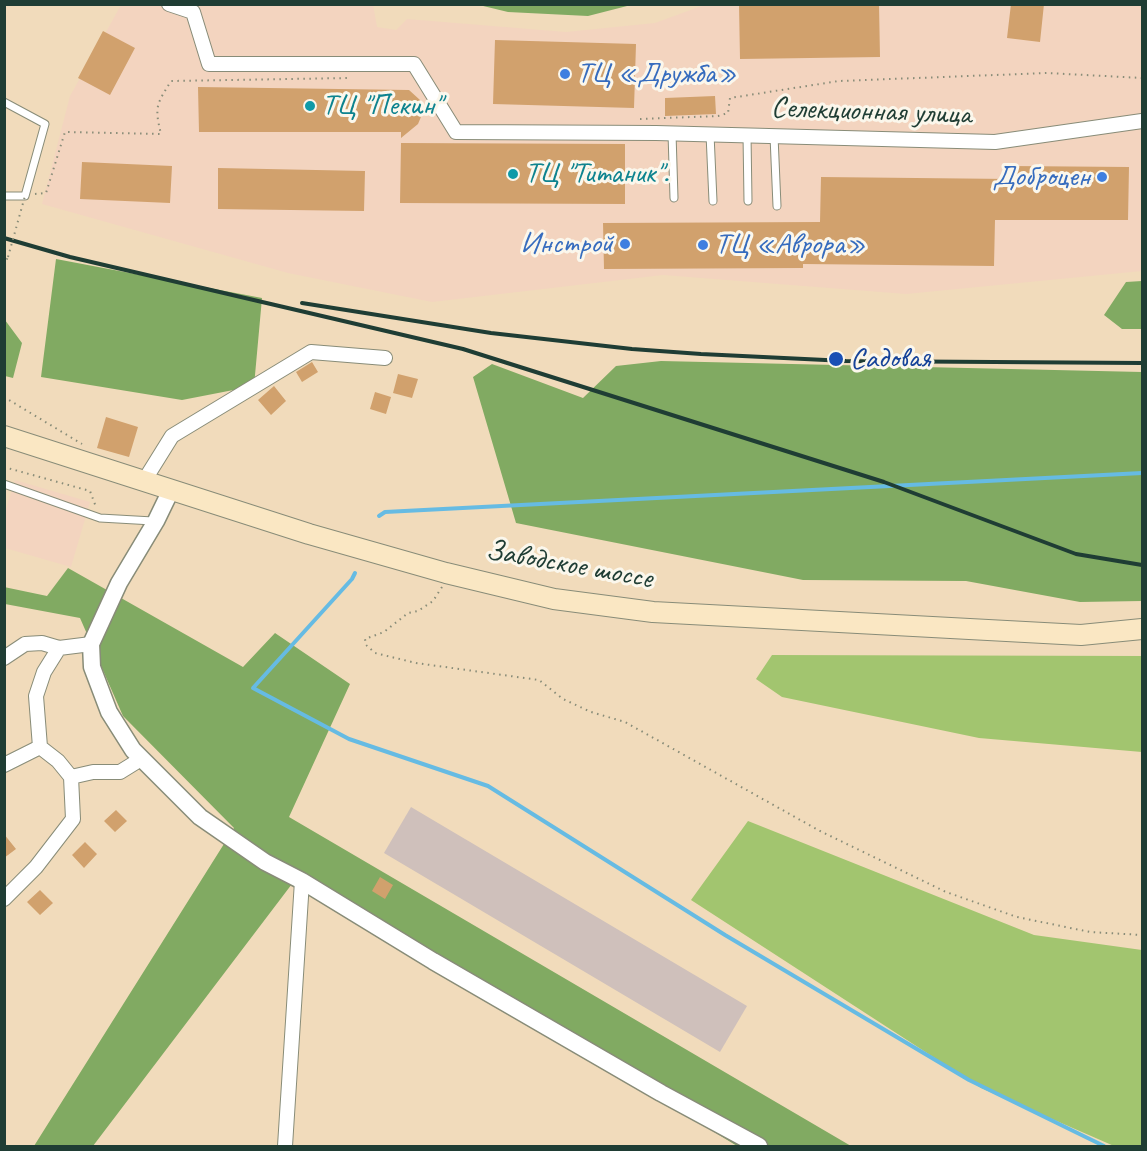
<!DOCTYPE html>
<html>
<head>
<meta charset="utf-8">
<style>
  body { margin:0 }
  #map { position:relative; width:1147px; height:1151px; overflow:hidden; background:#f1dbbb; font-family:Caveat,sans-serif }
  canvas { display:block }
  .frame { position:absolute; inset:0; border:6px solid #1f3d34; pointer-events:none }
</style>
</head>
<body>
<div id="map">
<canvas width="1147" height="1151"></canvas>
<div class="frame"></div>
</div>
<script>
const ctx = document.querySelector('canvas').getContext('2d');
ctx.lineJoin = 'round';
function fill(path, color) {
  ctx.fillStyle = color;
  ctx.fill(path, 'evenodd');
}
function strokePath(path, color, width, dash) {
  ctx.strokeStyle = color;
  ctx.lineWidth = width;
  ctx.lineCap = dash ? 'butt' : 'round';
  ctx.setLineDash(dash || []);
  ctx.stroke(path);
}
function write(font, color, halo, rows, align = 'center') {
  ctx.font = font + ' Caveat,sans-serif';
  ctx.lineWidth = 6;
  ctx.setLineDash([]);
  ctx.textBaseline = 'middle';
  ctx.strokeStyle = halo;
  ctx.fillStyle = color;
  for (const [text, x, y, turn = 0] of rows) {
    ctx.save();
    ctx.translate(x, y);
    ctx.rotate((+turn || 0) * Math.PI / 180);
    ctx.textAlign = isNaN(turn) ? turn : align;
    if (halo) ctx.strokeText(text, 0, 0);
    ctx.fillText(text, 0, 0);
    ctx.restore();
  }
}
fill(new Path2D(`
  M707,4L1142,5V271L906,294L663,275L432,302L288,273L42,204L70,96L121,5H373L377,27L396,30L407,19L566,32L655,23Z
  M15,480L90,502L71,567L5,548L4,516Z`), '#f3d4bf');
fill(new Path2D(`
  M411,807L747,1006L720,1052L384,853Z`), '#cfc0bb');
fill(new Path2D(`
  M772,655L1142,656V752L979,738L782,697L756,679Z
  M748,821L1034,935L1142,950V1146H1114L981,1088L691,900Z`), '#a2c56f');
fill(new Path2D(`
  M479,5H631L588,16L508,12Z
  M56,259L262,298L254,386L182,400L41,377Z
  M1142,281V329H1122L1104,315L1126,282Z
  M5,320L22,343L13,378L5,376Z
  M661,361L1142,372V601L1080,602L966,581L803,580L516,523L473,377L492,364L583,398L616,366Z
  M68,568L243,667L275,633L350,684L289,817L851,1146H737L298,876L93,1146H34L234,828L123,716L80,618L5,604L4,587L47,596Z`), '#81aa62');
strokePath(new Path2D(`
  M379,516L385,512L1142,473
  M355,573L352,579L253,688L349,739L488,786L725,935L969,1080L1104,1146`), '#66bbe3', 4);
fill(new Path2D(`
  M739,4H879L880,57L740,59Z
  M1011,4H1044L1040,42L1007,38Z
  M103,31L135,48L110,95L78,78Z
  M495,40L636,44L634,108L493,104Z
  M198,87L409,90L420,100L423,112L418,124L401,138V132H199Z
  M715,96L716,114L665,116V98Z
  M401,143L625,144V204L400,203Z
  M82,162L172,166L170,203L80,199Z
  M1010,166L1129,167L1128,220H995L994,266L803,264V268L604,269L603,223L820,222L821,177L1010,179Z
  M218,168L365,171L364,211L218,209Z
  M312,362L318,372L302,382L296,372Z
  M398,374L418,379L412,398L393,393Z
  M274,386L286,401L271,415L258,400Z
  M375,392L391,397L386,414L370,409Z
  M106,417L138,427L129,457L97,448Z
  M116,810L127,821L115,832L104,821Z
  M4,834L16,849L4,858Z
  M85,842L97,854L84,868L72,855Z
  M380,877L393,885L385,899L372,891Z
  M40,890L53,903L40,915L27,902Z`), '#d1a16d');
const service = new Path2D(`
  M4,102L45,124L25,196H4
  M672,133L674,198
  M710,134L713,201
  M747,135L748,201
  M774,136L777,206
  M4,484L100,518L153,521`);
const minor = new Path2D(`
  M169,4L193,12L209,64H414L456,132L656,133L995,142L1142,121
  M144,481L172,436L311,352L385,358
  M4,658L25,644L42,643L59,648L91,644
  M40,747L36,696L44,672L59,648
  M4,765L40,747L58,761L71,777
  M4,899L36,867L73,819L71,777L93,772H120L141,759
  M285,1146L302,881`);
const tertiary = new Path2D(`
  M171,490L156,521L119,583L91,644L92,667L109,712L133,750L200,817L265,862L302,881L433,961L661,1093L759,1146`);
const secondary = new Path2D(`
  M4,436L309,534L446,573L554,599L653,612L1081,635L1142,629`);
strokePath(service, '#888c78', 9);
strokePath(minor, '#888c78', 16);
strokePath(tertiary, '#888c78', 19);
strokePath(secondary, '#888c78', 22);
strokePath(new Path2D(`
  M640,119L718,116L728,113L730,98L839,81L1047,73L1142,78
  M35,194L46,193L65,132L161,134C154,106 157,104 171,81L349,78
  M4,265L8,257
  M4,397L82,444
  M4,467L90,491L96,507
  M442,587L433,601L418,611L408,613L384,632L365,639L366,645L375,653L416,663L539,680L563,699L591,712L625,722L820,831L946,892L1017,917L1090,932L1142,935`), '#888c78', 2, [1.5, 4.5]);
strokePath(service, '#fff', 7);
strokePath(minor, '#fff', 14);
strokePath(tertiary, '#fff', 16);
strokePath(secondary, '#fae7c3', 20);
strokePath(new Path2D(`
  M4,238L70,257L463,349L884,482L1076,554L1142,565
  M302,303L491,333L632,349L701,354L846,361L1142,363`), '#1f3d34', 4);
strokePath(new Path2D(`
  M8,257L25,196`), '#888c78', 2, [1.5, 4.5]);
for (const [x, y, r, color] of [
  [565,74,6,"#3f7fe0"],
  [310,106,6,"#0f9aa8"],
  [513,174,6,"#0f9aa8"],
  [1102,177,6,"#3f7fe0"],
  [625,244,6,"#3f7fe0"],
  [703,245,6,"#3f7fe0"],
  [836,359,8,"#1a4fb4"]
]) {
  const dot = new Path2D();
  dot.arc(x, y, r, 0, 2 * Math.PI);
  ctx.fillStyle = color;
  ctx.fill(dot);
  strokePath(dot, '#fbf7ec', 2);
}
write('30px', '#366cbe', '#fbf7ec', [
  ["ТЦ «Дружба»",577,74],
  ["Доброцен",1090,177,"right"],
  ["Инстрой",613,244,"right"],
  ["ТЦ «Аврора»",715,245]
], 'left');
write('30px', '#0d838f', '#fbf7ec', [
  ["ТЦ \"Пекин\"",322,106],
  ["ТЦ \"Титаник\".",525,174]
], 'left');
write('30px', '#1f3d34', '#fbf7ec', [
  ["Селекционная улица",871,112,2],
  ["Заводское шоссе",569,565,10]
]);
write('30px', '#164399', '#fbf7ec', [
  ["Садовая",850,359]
], 'left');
</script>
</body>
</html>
